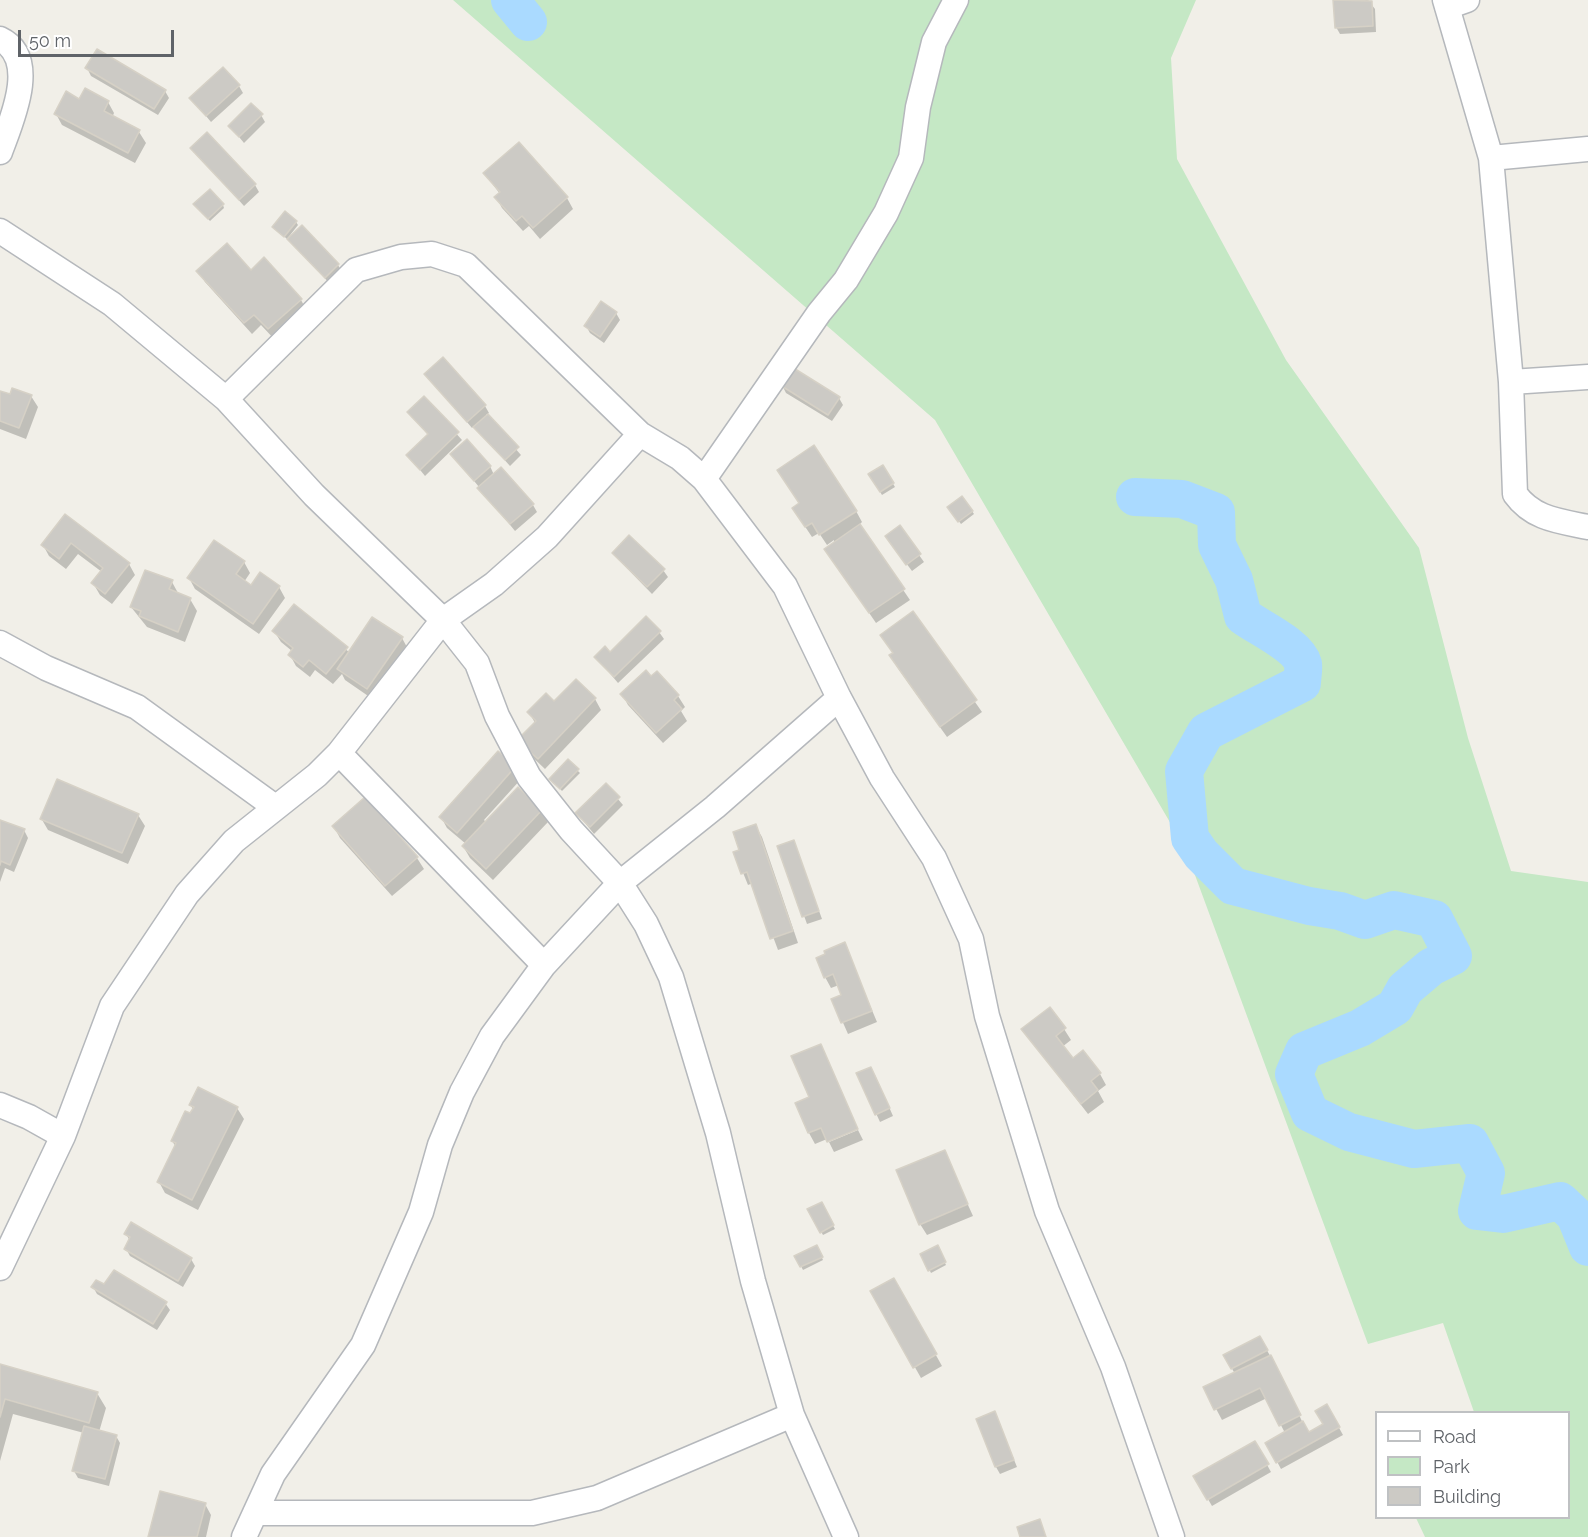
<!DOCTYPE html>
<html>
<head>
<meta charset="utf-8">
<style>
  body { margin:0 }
  #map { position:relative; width:1588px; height:1537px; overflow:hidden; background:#f1efe8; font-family:Raleway,sans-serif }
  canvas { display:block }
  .legend { position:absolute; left:1375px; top:1411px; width:195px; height:108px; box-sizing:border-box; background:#fff; border:2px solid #bfc1c3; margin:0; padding:8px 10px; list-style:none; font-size:18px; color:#5f6368 }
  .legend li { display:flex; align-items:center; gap:12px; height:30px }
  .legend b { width:30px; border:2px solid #bfc1c3 }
  .scale { position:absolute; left:18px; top:30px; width:156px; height:27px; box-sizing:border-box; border:3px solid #5f6368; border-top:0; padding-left:8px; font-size:18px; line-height:21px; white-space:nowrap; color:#5f6368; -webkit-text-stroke:4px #fff; paint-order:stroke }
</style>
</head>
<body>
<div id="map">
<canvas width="1588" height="1537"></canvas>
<ul class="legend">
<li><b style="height:8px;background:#fff"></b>Road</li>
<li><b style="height:16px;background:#c5e8c5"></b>Park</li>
<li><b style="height:16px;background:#cccac5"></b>Building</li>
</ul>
<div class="scale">50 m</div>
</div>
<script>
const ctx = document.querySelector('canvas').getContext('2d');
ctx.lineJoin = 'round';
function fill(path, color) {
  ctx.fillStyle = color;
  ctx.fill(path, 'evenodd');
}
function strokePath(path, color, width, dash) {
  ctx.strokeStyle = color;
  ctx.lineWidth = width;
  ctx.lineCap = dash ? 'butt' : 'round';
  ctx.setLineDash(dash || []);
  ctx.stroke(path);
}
fill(new Path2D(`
  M453,0H1196L1171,58L1177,159L1286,360L1419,548L1468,738L1511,871L1588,882V1537H1425L1416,1518H1568V1412H1474L1443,1323L1368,1344L1185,848L935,420Z`), '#c5e8c5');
fill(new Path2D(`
  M1335,0H1368L1375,9L1376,32L1340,34L1336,27Z
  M87,68L165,91L169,98L158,115L91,76Z
  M239,86L243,93L211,122L191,98Z
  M80,101L108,102L114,113L112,118L139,132L146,143L135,163L62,125L56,114Z
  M261,115L265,122L244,143L230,126Z
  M192,148L255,185L259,192L244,206Z
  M485,174L567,198L573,209L540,239L529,226L523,231L502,208L496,197L500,194Z
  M223,205L224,208L210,221L197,207Z
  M296,222L298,225L287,239L274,227Z
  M289,239L338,265L342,272L330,284Z
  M198,271L250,272L301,300L307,311L275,340L261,325L252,334L205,282Z
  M616,313L620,320L604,343L590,333L586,326Z
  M426,374L485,406L489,413L486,415L521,455L510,466L474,426L472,428Z
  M782,385L839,398L843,405L832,421L786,393Z
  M0,392L11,396H31L38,407L26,439L0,429Z
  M424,398L462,440L425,476L408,455L428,435L409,412Z
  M452,454L490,466L494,475L533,505L537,512L515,531Z
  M883,467L895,487L882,495L870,475Z
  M856,511L862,522L859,525L910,600L876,623L833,560L834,540L827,545L819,533L812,537L800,519Z
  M951,511H972L974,514L961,524Z
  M66,516L129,564L135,575L112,604L100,595L93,583L102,572L78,554L66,569L49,556L43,545Z
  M899,527L924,562L912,571L891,543Z
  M613,554L663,570L668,577L652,594Z
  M244,562L250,573L244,582L251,587H279L285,598L259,634L195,589L189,578Z
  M172,582L178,593L190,599L197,611L185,642L147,627L131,607Z
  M295,606L350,653L402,638L408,649L374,700L345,680L342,674L333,684L315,670L310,677L296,666L290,655L292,651L281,642L274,631Z
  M913,613L982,712L947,737L897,667L894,654L882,635Z
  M659,632L664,639L618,683L596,657Z
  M657,674L678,696L685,707L681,711L687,721L663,743L628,705L622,694Z
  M576,681L595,699L601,710L545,769L526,751L535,723L529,712L554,703Z
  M498,753L522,778L484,820L486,822L541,811L548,822L493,880L470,858L463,846L466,844L447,828L441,817Z
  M568,761L580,773L562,791L551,779Z
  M606,785L623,805L594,834L577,813Z
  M365,799L417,858L424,869L392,896L340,838L334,827Z
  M138,815L145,826L128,864L48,830L41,818Z
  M0,821L24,830L28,838L14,872L5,868L0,882Z
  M755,825L762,837L798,943L778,950L753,883L748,885L735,853L741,851Z
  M794,842L822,919L807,924L779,847Z
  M844,944L877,1022L848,1034L833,1000L843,996L839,985L831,988L825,977Z
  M1064,1029L1071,1040L1062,1047L1073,1060L1100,1074L1106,1085L1098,1091L1104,1102L1088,1114L1023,1030Z
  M858,1074L875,1075L893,1116L880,1122Z
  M811,1098L827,1139L815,1144L809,1133Z
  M190,1105L237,1108L244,1119L198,1210L165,1193L159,1182L176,1147L172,1141L194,1110Z
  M858,1130L863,1140L834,1152L829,1142Z
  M944,1152L973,1216L927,1235L920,1224Z
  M821,1204L835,1229L823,1235L809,1210Z
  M126,1234L191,1259L195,1266L183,1287L130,1256L126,1249L130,1241Z
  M817,1247L823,1260L803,1270L796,1256Z
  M937,1247L946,1265L931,1273L922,1255Z
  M894,1280L942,1366L921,1378L872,1291Z
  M105,1286L165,1303L170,1310L157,1330L97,1294L93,1287Z
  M1260,1338L1277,1368L1308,1434L1325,1425L1327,1406L1343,1435L1281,1469L1267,1443L1285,1433L1267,1398L1222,1420L1205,1388L1235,1374L1225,1356Z
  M0,1366L97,1393L106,1408L99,1432L116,1436L120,1443L109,1486L78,1478L74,1471L84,1433L13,1414L0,1461Z
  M995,1413L1017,1467L1000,1474L996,1467Z
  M1255,1443L1271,1472L1212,1506L1195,1477Z
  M205,1504L211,1515L206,1537H149Z`), '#0003');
strokePath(new Path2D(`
  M510,0L528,22
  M1135,497L1182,499L1216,512L1217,545L1234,580L1243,616C1259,628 1298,645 1303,664C1304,669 1302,677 1302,683L1206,732L1184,771L1190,838L1201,854L1233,886L1309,906L1340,911L1365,920L1394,910L1434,919L1453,956L1431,967L1405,989L1395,1007L1360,1028L1304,1051L1294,1074L1310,1113L1349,1132L1414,1149L1470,1143L1486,1173L1477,1211L1503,1214L1560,1201L1575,1215L1588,1247`), '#aadaff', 38);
const building = new Path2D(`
  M1333,0L1372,1L1373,26L1335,28Z
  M97,49L166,90L154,109L85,68Z
  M223,67L240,85L206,116L189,98Z
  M85,88L109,101L104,111L140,130L128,153L54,114L66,91L79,99Z
  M251,103L263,114L239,137L228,126Z
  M207,132L256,184L239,200L190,148Z
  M519,142L568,197L533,228L522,216L516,221L494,197L500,192L483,173Z
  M210,189L224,204L208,219L193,204Z
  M285,211L297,221L284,237L272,227Z
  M302,225L339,264L325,278L287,239Z
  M227,243L251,270L264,257L302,299L268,329L254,315L244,323L196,271Z
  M601,301L617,312L600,337L584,326Z
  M443,357L486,405L467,422L424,374Z
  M792,367L840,397L828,415L780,385Z
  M12,388L32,395L19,428L0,421V391L10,394Z
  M424,396L459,432L420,470L406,455L428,434L407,412Z
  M488,414L519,447L505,460L473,427Z
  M467,439L491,466L474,481L450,454Z
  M814,445L857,511L819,535L812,523L805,527L792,508L799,503L777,470Z
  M883,465L894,483L880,492L868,474Z
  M501,467L534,504L510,524L477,488Z
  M962,496L973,511L958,522L947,507Z
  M65,514L130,563L105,594L91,583L103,568L71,543L59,559L41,545Z
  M860,524L905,589L869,613L824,549Z
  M900,525L921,554L906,565L885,536Z
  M629,535L665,569L647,587L612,553Z
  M214,540L245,561L236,574L251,585L260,572L280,586L253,624L187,578Z
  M145,570L173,580L169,589L191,598L178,632L139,616L141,611L130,607Z
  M294,604L348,647L326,674L309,660L303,667L288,655L293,648L272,631Z
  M913,611L977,700L940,727L889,655L893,653L880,635Z
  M646,616L661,631L614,677L594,657L605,646L610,652Z
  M372,617L403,637L367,689L337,669Z
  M646,670L651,676L657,671L679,695L674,700L682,709L656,733L620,694Z
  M576,679L596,698L538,759L517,740L536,721L527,712L546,693L554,701Z
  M498,751L516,766L457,833L439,817Z
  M568,759L579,769L560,789L549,779Z
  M57,779L139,814L122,853L40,819Z
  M606,783L620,797L590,827L575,813Z
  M518,787L542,810L486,869L462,846Z
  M365,797L418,857L385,886L332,826Z
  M0,820L25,829L10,865L1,861L0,865Z
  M756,824L793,931L770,939L747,872L741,874L733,852L739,850L733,832Z
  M794,840L819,911L802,917L777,846Z
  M845,942L872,1011L841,1023L831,999L841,995L833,974L824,978L816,958L825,954L824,951Z
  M1050,1007L1066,1028L1056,1036L1073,1058L1083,1050L1101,1073L1091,1081L1098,1090L1081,1104L1021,1029Z
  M821,1044L858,1129L827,1142L821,1128L808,1133L795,1103L809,1097L791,1056Z
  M871,1067L890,1108L875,1115L856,1073Z
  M198,1087L238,1107L192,1200L157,1182L176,1143L171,1141L185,1111L190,1113L194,1107L189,1105Z
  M945,1150L968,1204L919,1225L896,1170Z
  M822,1202L834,1225L820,1233L807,1209Z
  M131,1222L192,1258L178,1281L124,1249L130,1237L124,1234Z
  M817,1245L823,1257L800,1267L794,1256Z
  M938,1245L946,1262L928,1271L920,1254Z
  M114,1270L167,1302L153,1324L91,1287L96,1280L104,1284Z
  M894,1278L937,1354L913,1368L870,1291Z
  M1260,1336L1268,1350L1231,1369L1223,1355Z
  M1271,1355L1301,1415L1279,1426L1260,1388L1214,1410L1203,1387Z
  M0,1364L98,1392L89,1423L5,1399L0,1417Z
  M1327,1404L1340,1427L1276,1463L1265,1443L1303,1421L1309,1432L1323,1424L1315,1411Z
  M995,1411L1014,1460L995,1467L976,1419Z
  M84,1426L117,1435L105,1479L72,1471Z
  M1255,1441L1269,1464L1207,1500L1193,1476Z
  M160,1491L206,1503L197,1537H148Z
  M1040,1519L1046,1537H1020L1017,1527Z`);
fill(building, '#cccac5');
strokePath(building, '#d6d1c6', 1.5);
const minor = new Path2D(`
  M1445,0L1491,158L1511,382L1515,494C1533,519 1559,521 1588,527
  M1447,7L1467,0
  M0,39C40,58 11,122 0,152
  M1491,158L1588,149
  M0,231L112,304L226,399L314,495L443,620L477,663L497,716L529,777L571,830L620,883L646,924L671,977L718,1133L753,1281L792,1415L846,1537
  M1511,382L1588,377
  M226,399L356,270L401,257L432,254L466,265L640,434L680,458L704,479L785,586L839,698L882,778L934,858L971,939L987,1016L1047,1211L1113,1367L1172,1537
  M704,479L819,313L846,280L886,213L911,158L918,107L934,42L956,0
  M0,643L46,668L137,707L275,807
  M339,753L544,965
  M0,1105L29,1117L63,1136L0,1268
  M63,1136L112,1006L187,894L234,841L317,775L339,753L443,620L494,584L547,537L640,434
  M255,1513H532L597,1498L792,1415
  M244,1537L273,1474L363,1345L421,1212L440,1145L462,1092L492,1036L544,965L620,883L715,807L839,698`);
strokePath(minor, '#b5b8bc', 27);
strokePath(minor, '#fff', 24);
</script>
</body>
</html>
